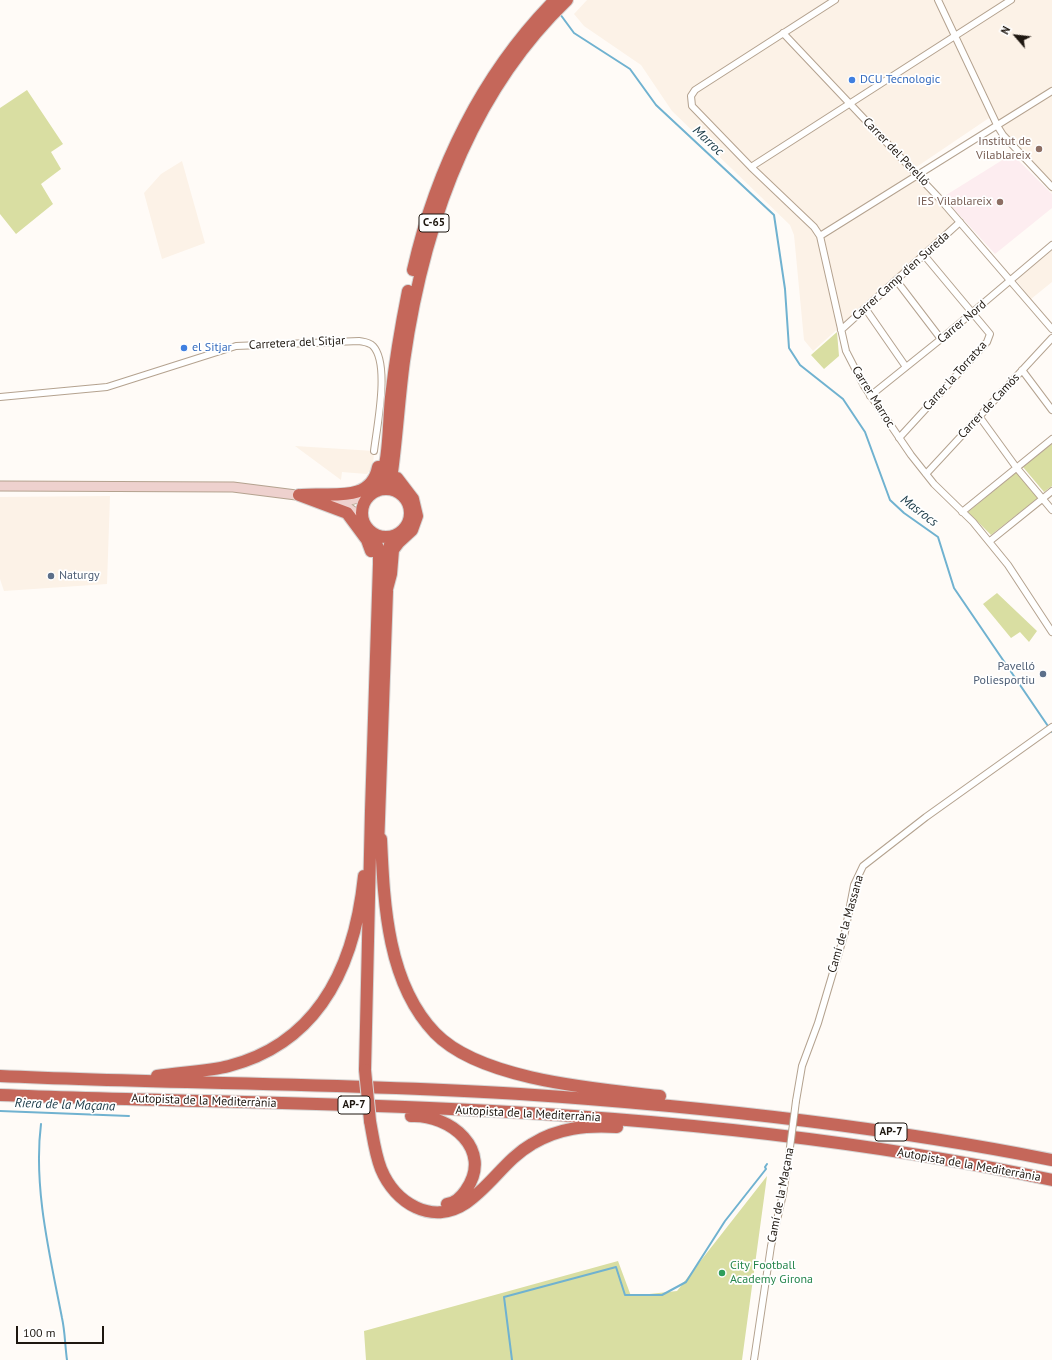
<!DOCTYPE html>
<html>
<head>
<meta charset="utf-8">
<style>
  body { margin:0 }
  #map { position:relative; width:1052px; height:1360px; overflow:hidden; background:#fffbf7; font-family:"PT Sans",sans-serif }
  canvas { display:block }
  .north { position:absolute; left:996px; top:16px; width:40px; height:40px; -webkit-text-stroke:3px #fff; paint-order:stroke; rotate:298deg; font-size:11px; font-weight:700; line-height:16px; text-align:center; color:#1e1710 }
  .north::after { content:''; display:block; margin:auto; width:14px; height:18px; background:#1e1710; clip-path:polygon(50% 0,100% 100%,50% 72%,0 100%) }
  .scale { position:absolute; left:16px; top:1326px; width:88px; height:18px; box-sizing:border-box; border:2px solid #1e1710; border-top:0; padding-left:5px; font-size:12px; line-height:14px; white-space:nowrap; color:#1e1710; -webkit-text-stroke:3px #fff; paint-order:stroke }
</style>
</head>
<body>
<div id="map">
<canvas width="1052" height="1360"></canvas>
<div class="north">N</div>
<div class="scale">100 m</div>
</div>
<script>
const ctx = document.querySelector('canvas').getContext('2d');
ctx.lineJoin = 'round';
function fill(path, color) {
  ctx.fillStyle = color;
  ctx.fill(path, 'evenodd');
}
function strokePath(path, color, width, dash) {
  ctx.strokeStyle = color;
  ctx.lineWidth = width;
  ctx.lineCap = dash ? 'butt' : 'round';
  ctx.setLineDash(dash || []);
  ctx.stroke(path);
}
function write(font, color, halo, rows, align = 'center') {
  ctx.font = font + ' "PT Sans",sans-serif';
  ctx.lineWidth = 3.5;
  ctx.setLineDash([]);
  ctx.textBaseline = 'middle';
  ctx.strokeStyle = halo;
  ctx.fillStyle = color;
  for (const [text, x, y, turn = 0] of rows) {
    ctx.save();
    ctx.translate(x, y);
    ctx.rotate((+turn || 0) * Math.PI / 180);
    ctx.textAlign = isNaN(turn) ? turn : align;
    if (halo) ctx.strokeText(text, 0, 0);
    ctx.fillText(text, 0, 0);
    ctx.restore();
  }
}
fill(new Path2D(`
  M587,0H1052V193L989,118L912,170L958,221L813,351L804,340L794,235L790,225L672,111L641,65L584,26L574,14Z
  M182,161L205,243L162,259L144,193L161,174Z
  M1052,250V282L1031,299L1016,280Z
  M295,446L374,451L373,467L367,474L342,472L341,480Z
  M110,496L107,584L4,591L0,579V497Z`), '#fcf2e7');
fill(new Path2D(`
  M1012,154L1052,194V208L995,254L943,197Z`), '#fdedf0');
fill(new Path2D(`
  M27,90L63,144L51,152L61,169L41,184L53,204L16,234L0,214V108Z
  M837,332L839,356L824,369L811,355Z
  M1052,444V486L1044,492L1023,467Z
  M1017,472L1038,498L991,535L968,512Z
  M997,593L1037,631L1029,642L1020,632L1011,638L983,604Z
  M767,1176L742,1360H366L364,1331L618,1261L631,1296L677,1291Z`), '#d9dea2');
strokePath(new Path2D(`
  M560,14L574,33L630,69L656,105L774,215L785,289L789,348L800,365L843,399L865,432L890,500L904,513L938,537L954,588L1052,732
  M0,1111L129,1116
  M41,1124C33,1187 50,1256 62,1318C65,1331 65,1346 67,1360
  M512,1360L504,1297L616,1267L625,1295H662L686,1282L725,1221L766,1169L765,1167L767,1164`), '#70b2d0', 2);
const street = new Path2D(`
  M835,0L695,90L691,96L692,106L751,167L814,227L820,236L846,351L864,386L911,455L934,484L973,522L1008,565L1052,632
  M938,0L998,127L1003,135L1052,187
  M783,33L939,198L1052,329
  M751,167L1011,0
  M820,236L1052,91
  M896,280L941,339
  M865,308L906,367
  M841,330L960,222
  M1022,370L1052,410
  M870,396L941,339L1052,245
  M0,397L107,387L236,346L359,341C364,342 369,342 373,346C390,364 377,426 374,451
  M979,416L1016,467L1052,510
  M899,438L987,342L990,334L924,255
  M926,474L1052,338
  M962,512L1052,439
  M990,541L1052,491
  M796,1101L802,1066L818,1023L845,932L854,885L863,866L926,817L1052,727
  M754,1360L771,1246L783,1194L789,1155`);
const secondary = new Path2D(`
  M0,486L233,487L304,496
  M336,499L350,500L371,495
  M330,502L347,507L362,518`);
const highway = new Path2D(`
  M413,270C436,169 482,74 555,0
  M362 513a24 24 0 1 1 48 0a24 24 0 1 1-48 0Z
  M377,491C390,462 388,428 391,397C395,362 401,326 408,291
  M398,492L392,481V472C397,435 399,398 404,361C423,228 468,95 567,0
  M299,495L347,513L367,540L371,551
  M302,495C329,492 371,504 378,467
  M387,571V556L392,537
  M387,589L391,574L393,550L399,542L412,530L417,516L413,499L397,478
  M381,839C384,904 387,983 435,1033C480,1080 597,1089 660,1096
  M378,847L387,591
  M365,1070L371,811L379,564V551L372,533
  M0,1076C173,1084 347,1083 520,1094C699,1106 876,1125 1052,1160
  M157,1076C180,1072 206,1072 229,1066C321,1042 355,963 364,876
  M0,1095C150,1101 301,1102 451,1109C653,1118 855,1138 1052,1180
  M411,1116C450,1114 494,1150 466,1190C462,1196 455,1203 447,1204
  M370,1121C373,1137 375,1154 381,1169C395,1203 432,1226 466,1203C491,1186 506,1159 532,1144C558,1128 586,1125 617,1127`);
strokePath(street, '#b4a28f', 8);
strokePath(secondary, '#b4a28f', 11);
strokePath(highway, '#d6d5d4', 14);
strokePath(street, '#fff', 6);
strokePath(secondary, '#eed1ce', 9);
strokePath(highway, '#c5675a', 12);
const streetBridge = new Path2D(`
  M789,1155L796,1101`);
const highwayBridge = new Path2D(`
  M365,1070L370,1121`);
strokePath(streetBridge, '#b4a28f', 8, []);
strokePath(highwayBridge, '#d6d5d4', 14, []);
strokePath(streetBridge, '#fff', 6);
strokePath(highwayBridge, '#c5675a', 12);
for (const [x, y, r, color] of [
  [852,80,4,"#3f7fe0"],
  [1039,149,4,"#8d6e63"],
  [1000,202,4,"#8d6e63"],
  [184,348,4,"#3f7fe0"],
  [51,576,4,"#5c6f8a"],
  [1043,674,4,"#5c6f8a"],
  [722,1273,4,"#2e9e5b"]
]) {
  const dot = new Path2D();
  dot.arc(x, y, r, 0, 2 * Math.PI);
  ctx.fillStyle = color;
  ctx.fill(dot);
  strokePath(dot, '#fff', 1.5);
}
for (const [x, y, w] of [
  [434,223,30],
  [354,1105,32],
  [891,1132,32]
]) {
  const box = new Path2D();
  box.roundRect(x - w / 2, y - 9, w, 18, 3);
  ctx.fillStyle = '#fff';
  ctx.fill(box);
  strokePath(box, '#1e1710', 1);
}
write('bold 11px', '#1e1710', null, [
  ["C-65",434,223],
  ["AP-7",354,1105],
  ["AP-7",891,1132]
]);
write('12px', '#366cbe', '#fff', [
  ["DCU Tecnologic",860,80],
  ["el Sitjar",192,348]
], 'left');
write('12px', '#785e54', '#fff', [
  ["Institut de",1031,142],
  ["Vilablareix",1031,156],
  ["IES Vilablareix",992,202]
], 'right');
write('12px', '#1e1710', '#fff', [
  ["Carrer del Perelló",896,152,46],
  ["Carrer Camp d'en Sureda",901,276,-42],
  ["Carrer Nord",962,322,-40],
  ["Carretera del Sitjar",297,343,-3],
  ["Carrer la Torratxa",955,376,-48],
  ["Carrer Marroc",873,397,58],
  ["Carrer de Camós",989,406,-47],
  ["Camí de la Massana",846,924,-74],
  ["Autopista de la Mediterrània",204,1101,2],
  ["Autopista de la Mediterrània",528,1114,3],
  ["Autopista de la Mediterrània",969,1165,10],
  ["Camí de la Maçana",781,1195,-79]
]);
write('12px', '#4e5e75', '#fff', [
  ["Naturgy",59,576],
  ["Pavelló",1035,667,"right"],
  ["Poliesportiu",1035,681,"right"]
], 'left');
write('12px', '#27864d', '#fff', [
  ["City Football",730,1266],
  ["Academy Girona",730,1280]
], 'left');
write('italic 13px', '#193946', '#fff', [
  ["Marroc",708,141,43],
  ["Masrocs",919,511,37],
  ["Riera de la Maçana",65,1105,2]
]);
</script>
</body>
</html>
